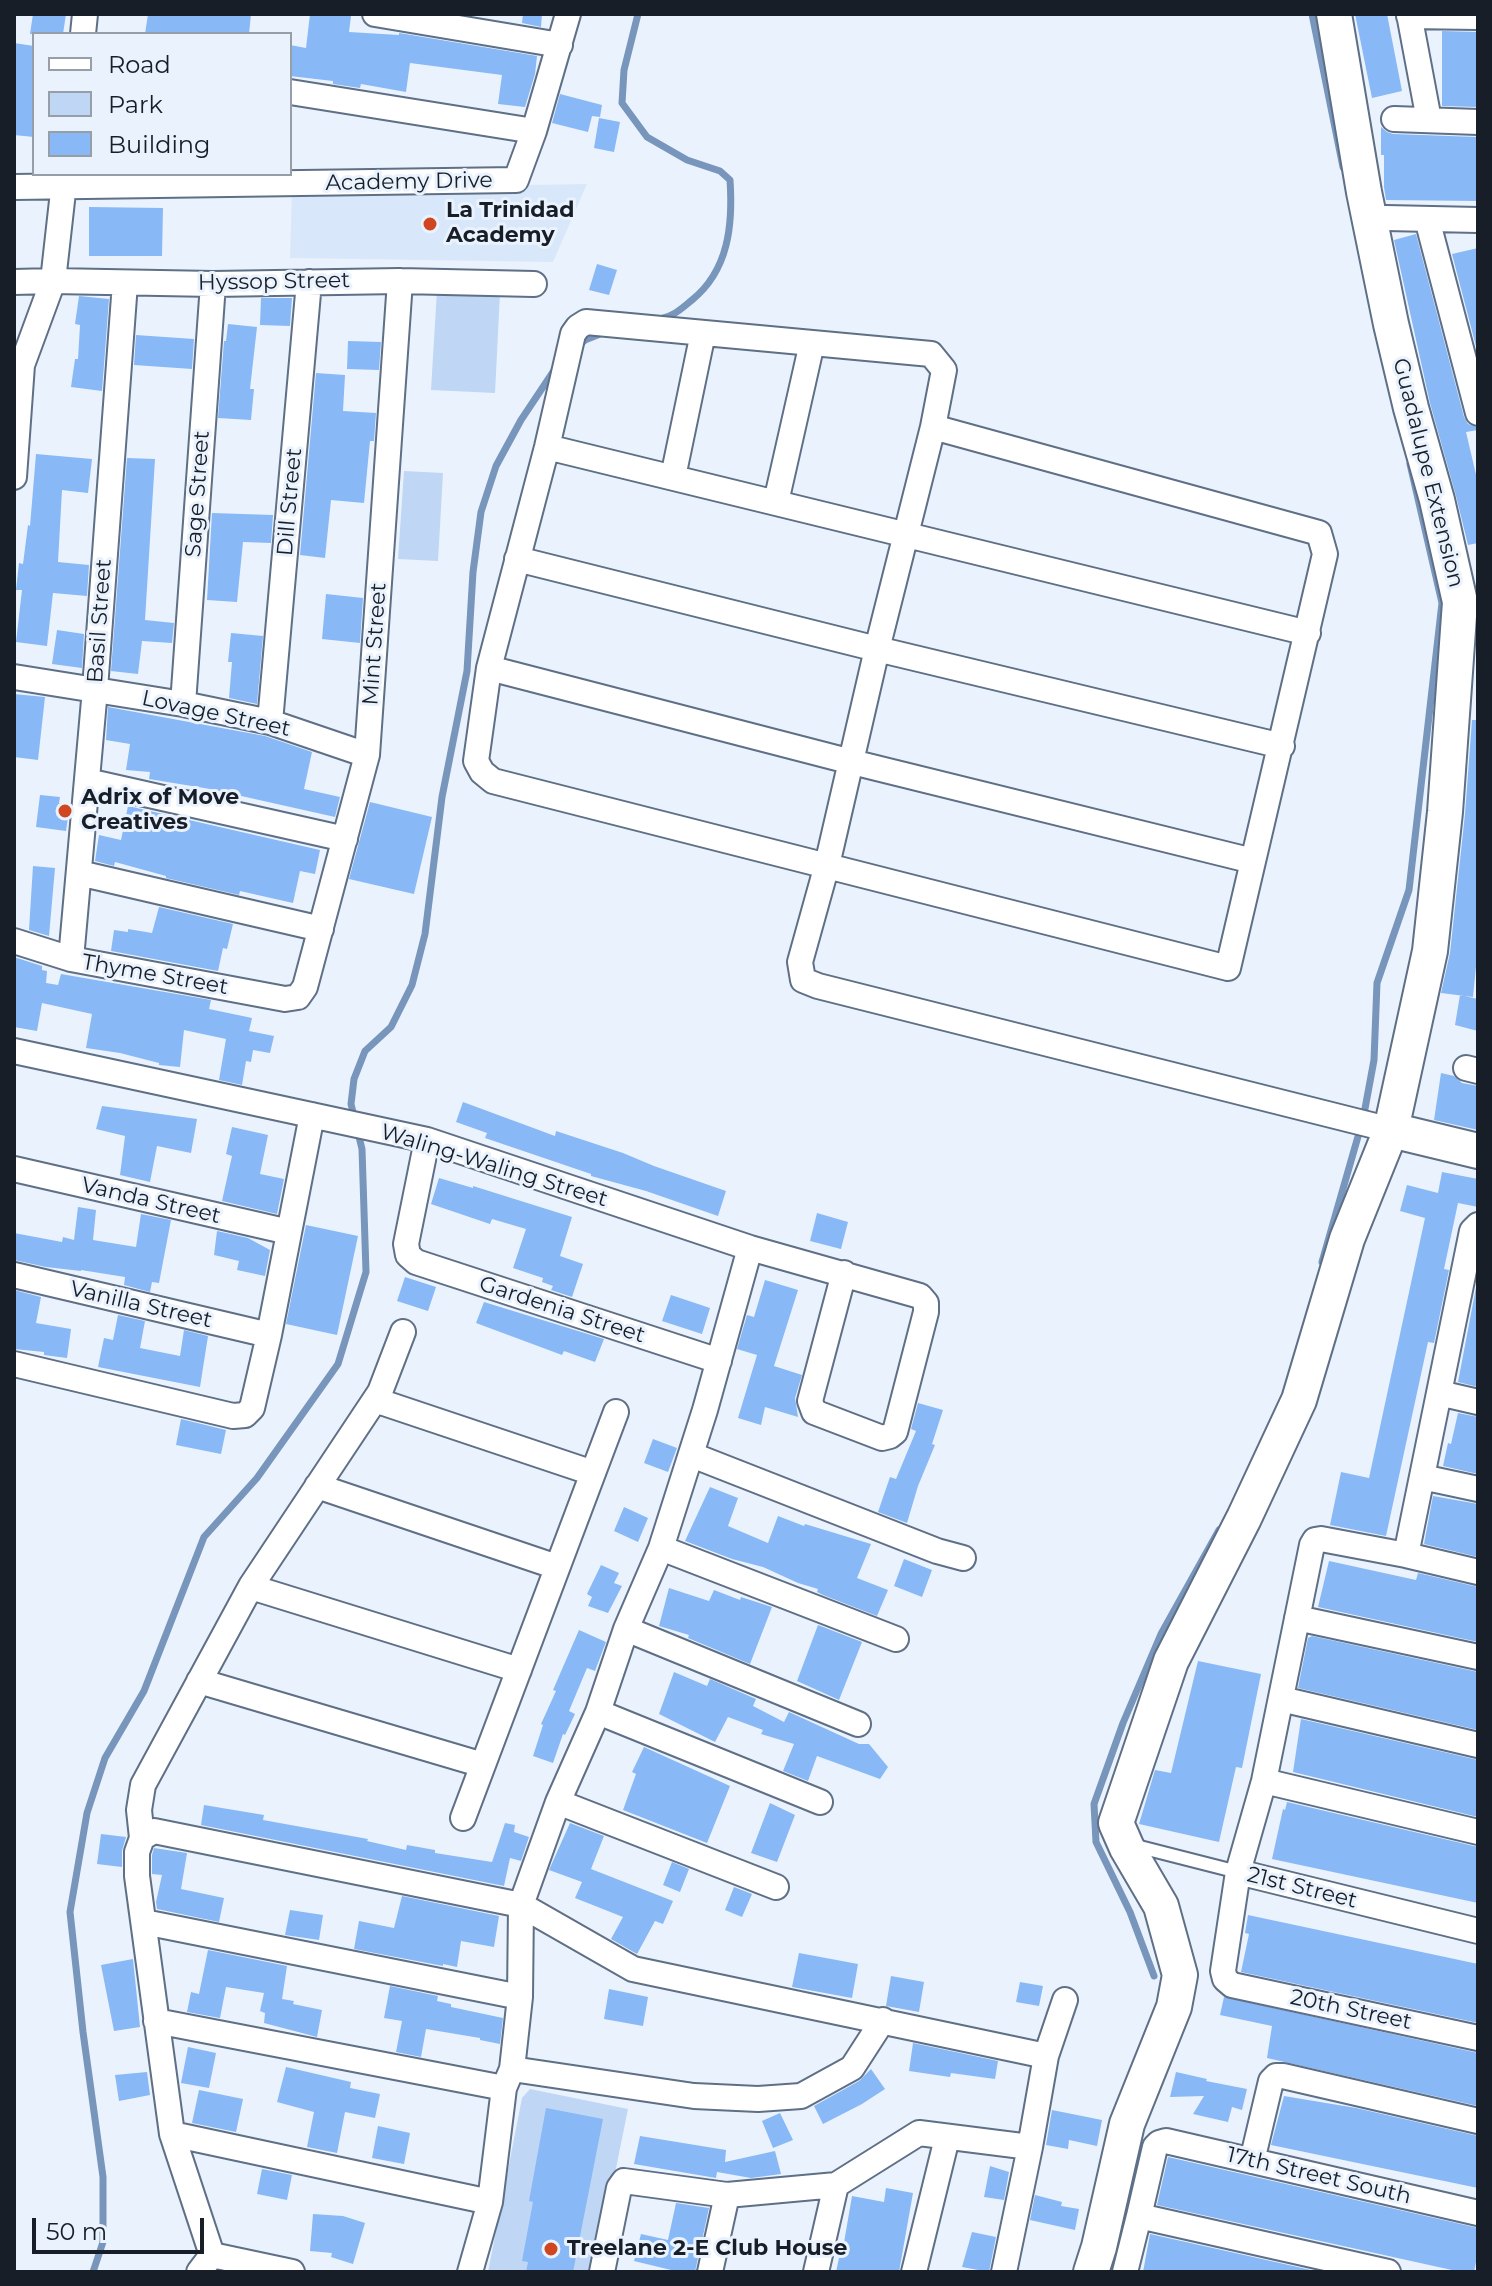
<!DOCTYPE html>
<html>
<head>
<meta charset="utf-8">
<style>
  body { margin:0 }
  #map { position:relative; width:1492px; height:2286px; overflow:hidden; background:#eaf3fd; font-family:Montserrat,sans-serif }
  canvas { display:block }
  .frame { position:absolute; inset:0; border:16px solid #171e28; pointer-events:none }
  .legend { position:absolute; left:32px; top:32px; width:260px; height:144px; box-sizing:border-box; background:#eaf3fd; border:2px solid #969ea8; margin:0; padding:10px 14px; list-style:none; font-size:24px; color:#171e28 }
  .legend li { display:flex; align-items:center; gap:16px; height:40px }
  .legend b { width:40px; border:2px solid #969ea8 }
  .scale { position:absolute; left:32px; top:2218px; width:172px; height:36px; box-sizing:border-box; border:4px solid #171e28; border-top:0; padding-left:10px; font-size:24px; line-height:28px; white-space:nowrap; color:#171e28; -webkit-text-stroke:6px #eaf3fd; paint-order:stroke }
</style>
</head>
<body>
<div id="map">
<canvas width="1492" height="2286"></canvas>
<div class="frame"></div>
<ul class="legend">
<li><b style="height:10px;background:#fff"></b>Road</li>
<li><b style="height:22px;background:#bfd6f5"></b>Park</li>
<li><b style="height:22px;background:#88b8f6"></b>Building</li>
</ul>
<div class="scale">50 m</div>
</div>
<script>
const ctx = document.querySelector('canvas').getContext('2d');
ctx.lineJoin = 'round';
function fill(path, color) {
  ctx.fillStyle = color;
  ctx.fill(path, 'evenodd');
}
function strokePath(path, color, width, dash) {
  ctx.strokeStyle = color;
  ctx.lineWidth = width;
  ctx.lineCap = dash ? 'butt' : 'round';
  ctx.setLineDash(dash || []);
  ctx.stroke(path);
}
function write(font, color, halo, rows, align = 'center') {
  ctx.font = font + ' Montserrat,sans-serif';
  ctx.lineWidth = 6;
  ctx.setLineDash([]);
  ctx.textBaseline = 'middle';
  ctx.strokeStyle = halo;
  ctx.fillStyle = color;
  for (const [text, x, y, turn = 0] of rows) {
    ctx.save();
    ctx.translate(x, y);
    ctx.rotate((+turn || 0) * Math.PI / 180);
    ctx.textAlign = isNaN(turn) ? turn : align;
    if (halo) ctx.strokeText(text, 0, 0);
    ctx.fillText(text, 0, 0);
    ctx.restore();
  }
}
fill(new Path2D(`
  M587,184L553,262L290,258L292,189Z`), '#d8e7fa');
fill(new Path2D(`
  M437,290L500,293L495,393L431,390Z
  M404,471L443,473L438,561L398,559Z
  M530,2089L628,2109L595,2272H488L522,2098Z`), '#bfd6f5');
strokePath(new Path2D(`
  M638,14L624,70L622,103L647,137L687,160L720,171L730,180C733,224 729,270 692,300C681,309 674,316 660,319
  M1312,14L1343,167
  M578,346L585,340L605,332
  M1364,1114L1374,1060L1377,983L1409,890L1442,603L1410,464
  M1322,1262L1359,1133
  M1154,1976L1130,1912L1096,1842L1094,1804L1123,1723L1161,1634L1219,1530
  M93,2272L103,2242V2177L83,2032L70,1912L87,1813L105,1758L144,1691L204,1537L257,1478L338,1364L366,1272L362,1149L351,1104L354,1079L365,1051L391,1027L412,985L425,934L442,797L467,671L473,572L481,512L496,466L521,420L557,366`), '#7895bb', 7);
fill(new Path2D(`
  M33,14H66L63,34H30Z
  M148,14H251L249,34H145Z
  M310,14L351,16L349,32L399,35V33L537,56L535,74L525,107L498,104L502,75L410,63L406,92L361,84L360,88L333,84V81L290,76V45L306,48Z
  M523,14H542L541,27L522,23Z
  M1355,14H1387L1402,91L1372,98Z
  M1442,31L1478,32V107L1442,106Z
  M14,43L34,46V137L14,135Z
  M560,94L602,105L600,117L592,116L588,132L552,123Z
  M599,118L620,122L614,152L594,148Z
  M1381,127L1387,132L1393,134L1478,137V201L1386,200L1384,187V155H1381Z
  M89,207L163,208L162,256H89Z
  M1416,234L1464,417L1468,424L1478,428V430L1466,432L1478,483V543L1468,545L1456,496L1430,403L1394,240Z
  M1478,248V354L1452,254Z
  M597,264L617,270L609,295L589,290Z
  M79,296L109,299L102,391L71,387L75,359H78L80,325L75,324Z
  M261,298H292L290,326L260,325Z
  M228,324L257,327L250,389H254L251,420L218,418L224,341H226Z
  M136,335L194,339L192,369L134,365Z
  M348,341L381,342L379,370L347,369Z
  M316,373L345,375L343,411L376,413L374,441H370L364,503L331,500L325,558L300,555Z
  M36,454L92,459L88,493L62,490L58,562L89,565L87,596L53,593L47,646L16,642L22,590H16L19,563L23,564L28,525L30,526Z
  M127,458L155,459L145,620L174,623L172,643L142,641L138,674L111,671Z
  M212,513L273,515L271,543L243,542L237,602L207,600Z
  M326,594L363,598L360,643L322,639Z
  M57,630L84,634L82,668L52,664Z
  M231,633L263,636L257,704L229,698L232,662H228Z
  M14,694L45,697L38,760L14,757Z
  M108,707L265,736L312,752L304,789L340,797L335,817L210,789L149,779L150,772L126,770L130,744L106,740Z
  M1472,720H1478V946L1473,997L1441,993L1450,953L1465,814Z
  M40,795L60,797L59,803L70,804L66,831L36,827Z
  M370,802L432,817L414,894L349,879Z
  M128,806L320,850L315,874L300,871L293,903L240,891L239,895L166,878V876L115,862L114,866L95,861L99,835L121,840Z
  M33,866L55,868L49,936L29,930Z
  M159,907L233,924L227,949L223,948L218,971L111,951L114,930L128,932V929L152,933Z
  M14,957L42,966V970L47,971L46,983L58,985L61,974L211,1000L209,1009L252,1018L249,1031L274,1036L270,1053L253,1050L251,1062L246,1061L242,1085L219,1080L226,1039L184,1030L180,1067L159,1065V1063L120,1053L86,1048L92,1014L42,1003L37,1031L14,1027Z
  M1460,995L1478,999V1031L1455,1025Z
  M1441,1073L1454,1076L1462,1083L1478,1086V1130L1434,1120Z
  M463,1102L555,1136L556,1131L623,1153L654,1166L726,1191L718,1216L646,1191L591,1176V1174L485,1138L487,1133L456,1122Z
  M102,1106L197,1119L191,1153L157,1146L150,1182L120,1175L125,1136L96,1129Z
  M232,1127L268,1135L260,1174L284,1179L277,1214L222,1201L232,1156L226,1154Z
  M1442,1172L1478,1179V1207L1458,1203L1444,1269L1449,1270L1434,1343L1428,1342L1386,1536L1330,1525L1341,1472L1369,1478L1425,1218L1400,1211L1407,1185L1438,1193Z
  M439,1178L473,1188V1186L572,1217L560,1256L583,1264L572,1297L551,1290L553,1286L542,1282L543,1278L513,1268L526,1229L492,1219L490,1224L431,1204Z
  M78,1207L96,1210L93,1240L136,1247L141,1214L171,1220L159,1283L152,1282L150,1292L124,1285L125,1277L81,1270V1271L46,1267L14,1260V1233L62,1242L63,1237L74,1240Z
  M817,1213L848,1222L841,1249L810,1241Z
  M306,1225L358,1236L337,1335L286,1324Z
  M217,1231L248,1238L270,1250L265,1276L237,1270L239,1261L214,1255Z
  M405,1277L436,1287L428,1311L397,1301Z
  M1478,1277V1387L1458,1382Z
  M765,1280L798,1290L774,1366L802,1375L795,1398L798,1417L765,1407L761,1425L738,1418L757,1355L737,1349L747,1315L754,1317Z
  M14,1290L41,1297L36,1323L71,1329L67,1358L44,1355V1352L14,1349Z
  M671,1295L710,1308L702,1334L662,1321Z
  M484,1302L604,1339L595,1362L564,1351L562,1355L476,1323Z
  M118,1315L145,1321L140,1348L180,1356L184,1330L208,1336L200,1387L98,1367L104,1338L113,1340Z
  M918,1403L943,1410L932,1444L935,1445L918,1486L907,1523L878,1512L890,1477L896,1479L916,1431L911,1429Z
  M1458,1413L1478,1417V1474L1443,1466L1448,1443L1451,1444Z
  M181,1419L226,1430L221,1454L176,1445Z
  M653,1439L677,1448L668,1472L644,1463Z
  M710,1487L738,1498L728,1526L768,1543L778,1516L804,1526L805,1524L871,1544L857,1578L888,1590L877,1616L823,1595L817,1592L818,1589L798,1583L763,1567L732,1559L685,1541Z
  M1433,1496L1478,1504V1557L1424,1544Z
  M624,1507L648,1518L638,1542L614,1531Z
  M904,1559L932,1570L922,1597L894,1586Z
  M1329,1561L1416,1580L1418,1573L1478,1587V1642L1318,1607Z
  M601,1565L619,1573L614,1583L622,1586L608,1613L588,1606L592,1597L587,1594Z
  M669,1588L709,1601L714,1590L740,1600L741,1597L772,1607L750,1664L688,1638L689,1635L659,1626Z
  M818,1625L862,1642L839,1700L797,1681Z
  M579,1630L606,1642L595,1671L587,1668L569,1711L575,1714L565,1735L563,1734L553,1763L533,1756L543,1725L541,1724L556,1691L553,1690Z
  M1312,1636L1478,1672V1730L1298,1688L1308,1638Z
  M1198,1661L1261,1674L1242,1768L1236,1767L1219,1842L1139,1824L1155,1770L1171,1773Z
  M674,1672L707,1686L710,1679L756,1699L753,1706L784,1722L789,1712L859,1744H869L888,1767L880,1779L817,1756L808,1781L783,1771L794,1744L761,1734L763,1730L728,1717L715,1742L659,1714Z
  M1301,1719L1478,1760V1817L1293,1772Z
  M644,1747L730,1786L707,1843L623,1810L636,1774L632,1772Z
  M1287,1802L1478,1847V1903L1272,1859L1283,1809L1285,1810Z
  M770,1803L795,1815L777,1862L751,1853Z
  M204,1805L264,1815L263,1820L368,1839L367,1841L406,1850L407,1845L435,1850V1853L492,1862L505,1823L515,1825L514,1832L529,1837L521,1861L510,1858L504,1886L201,1825Z
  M570,1823L604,1836L591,1869L673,1901L663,1924L655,1921L637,1954L611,1939L623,1917L575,1898L582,1882L549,1870Z
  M101,1834L126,1837L122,1851V1867L97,1864Z
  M154,1848L187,1853L181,1889L224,1898L219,1922L157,1909L156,1902L162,1875L152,1874V1855Z
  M672,1862L689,1869L680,1892L663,1885Z
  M734,1887L752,1894L742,1917L725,1910Z
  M402,1896L499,1916L494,1947L461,1941L457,1967L443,1964V1966L354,1949L359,1921L394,1928Z
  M290,1910L323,1915L319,1940L285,1935Z
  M1248,1915L1478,1964V2023L1241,1972L1249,1934L1245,1933Z
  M208,1950L287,1966L282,1999L294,2001L293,2004L322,2010L317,2037L264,2023L265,2013L260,2011L264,1993L226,1987L220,2018L187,2012L191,1992L199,1994Z
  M799,1953L858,1964L852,1998L792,1987Z
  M133,1959L140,2027L114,2031L101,1965Z
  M891,1976L924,1982L919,2012L886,2006Z
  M1020,1982L1043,1986L1039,2006L1016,2002Z
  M390,1986L438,1996L437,2001L451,2004V2007L503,2018L500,2044L480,2040V2038L426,2029L421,2057L396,2052L402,2021L384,2018Z
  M609,1989L648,1997L643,2026L604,2019Z
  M1224,1997L1478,2053V2106L1267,2058L1272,2026L1220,2015Z
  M913,2043L998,2061L995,2079L951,2073L950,2077L909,2071Z
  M188,2047L216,2053L209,2088L181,2083Z
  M286,2067L351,2082L350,2088L380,2094L375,2118L345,2112L337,2153L307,2147L314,2112L277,2102Z
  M871,2069L885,2089L862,2104L823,2124L814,2106L859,2081Z
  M147,2072L150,2095L119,2101L115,2075Z
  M1176,2072L1207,2079L1206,2081L1247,2089L1242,2110L1232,2107L1228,2122L1193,2114L1204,2096L1170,2097Z
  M199,2090L243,2099L236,2132L192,2123Z
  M1284,2096L1356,2108L1478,2136V2188L1271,2145Z
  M546,2108L603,2119L573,2272H526L528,2262L522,2261L533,2202L529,2201Z
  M1052,2110L1102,2120L1097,2146L1069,2140L1068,2149L1046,2145Z
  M780,2113L793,2140L773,2148L762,2121Z
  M378,2126L410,2133L404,2164L372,2158Z
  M640,2136L726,2150L725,2162L775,2151L781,2174L751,2178L717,2172L716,2178L634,2164Z
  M1168,2157L1478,2228V2252L1474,2272H1461L1157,2205Z
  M990,2166L1009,2172L1004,2200L984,2197Z
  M262,2169L292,2175L287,2200L257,2194Z
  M886,2188L913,2193L899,2272H836L840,2253L842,2254L852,2196L884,2202Z
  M1035,2195L1062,2202L1061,2206L1079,2209L1075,2230L1030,2220Z
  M676,2203L709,2208L695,2272H670L671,2270L634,2261L641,2234L668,2240Z
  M313,2214L343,2216L365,2223L353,2264L331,2257L332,2253L310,2251Z
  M972,2232L996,2237L989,2272L962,2267Z
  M1150,2234L1320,2272H1143Z`), '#88b8f6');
const lane = new Path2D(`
  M1132,1845L1238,1872`);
const street = new Path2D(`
  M375,14L560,45
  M1409,14L1429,120
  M1409,16L1478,17
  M83,34L85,14
  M290,92L534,131
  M1394,119L1478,122
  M14,187L516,180L534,131L568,14
  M1386,218L1478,220
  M1427,219L1478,413
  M14,282L53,281L213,284L400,281L534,284
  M933,427L1319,533L1325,554L1228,968L493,781L482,772L476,761L489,668L547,447L573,334L578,327L586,322L931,354L944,370L933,427L877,649L827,865L800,962L803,980L818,986L1391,1130
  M547,447L1308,633
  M14,477L22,365L53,281L65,174
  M673,477L703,333
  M776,502L812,343
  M517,559L877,649L1282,746
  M489,668L852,762L1253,861
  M14,677L183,704L270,722L367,755
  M183,704L213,284
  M270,722L309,282
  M87,781L345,839
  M79,873L321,929
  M14,941L71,959L285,999L298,997L305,987L367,755L400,281
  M71,959L95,689L125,283
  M14,1051L427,1140L750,1248L920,1296L926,1303V1312L895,1432L890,1436L882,1438L814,1412L810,1401L844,1273
  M1466,1068L1478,1071
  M427,1140L406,1244L408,1255L416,1262L719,1361
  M14,1169L289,1232
  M1478,1225L1472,1231L1406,1555L1321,1539L1315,1540L1312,1545L1264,1781L1238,1872L1223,1971L1225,1979L1232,1985L1478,2038
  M14,1275L269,1335
  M14,1364L233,1416L245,1415L252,1408L269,1335L312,1115
  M1439,1393L1478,1402
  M375,1400L593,1473
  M692,1455L937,1551L963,1558
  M1422,1477L1478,1489
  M317,1486L557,1567
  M661,1548L896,1639
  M1406,1555L1478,1572
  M251,1587L519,1670
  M1297,1618L1478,1657
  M626,1629L858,1724
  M199,1681L483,1765
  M1281,1699L1478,1745
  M598,1712L820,1802
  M1264,1781L1478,1832
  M558,1802L776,1887
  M463,1818L616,1412
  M142,1838L154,1831L521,1905L558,1802L598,1712L626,1629L661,1548L705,1410L750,1248
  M1238,1872L1478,1931
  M144,1922L520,1997
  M156,2021L504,2088
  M512,2069L694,2096L758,2099L801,2096L852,2068L883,2020
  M172,2134L490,2202
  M1252,2161L1271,2081L1276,2076H1283L1478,2121
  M1139,2216L1155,2147L1159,2143L1166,2141L1478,2213
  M212,2255L292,2272
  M199,2272L212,2255L172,2134L137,1876V1852L142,1838L139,1810L143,1785L251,1586L380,1392L403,1332
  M470,2272L490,2202L504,2088L512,2069L520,1997L521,1905L633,1969L1046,2056
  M602,2272L619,2188L624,2181L727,2195L836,2185L919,2133L1030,2147
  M710,2272L727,2195
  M816,2272L836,2185
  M914,2272L947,2138
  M1004,2272L1030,2147L1046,2056L1065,2000
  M1125,2272L1139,2216L1388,2272`);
const secondary = new Path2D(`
  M1391,1130L1478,1151
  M1091,2272L1099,2247L1127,2124L1174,2007L1180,1975L1161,1906L1127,1848L1116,1823L1171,1661L1244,1518L1299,1400L1347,1239L1391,1130L1430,951L1445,812L1460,602L1437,500L1411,408L1391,324L1364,192L1334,14`);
strokePath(lane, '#5e6f86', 16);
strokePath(street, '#5e6f86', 28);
strokePath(secondary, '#5e6f86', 38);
strokePath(lane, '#fff', 12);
strokePath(street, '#fff', 24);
strokePath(secondary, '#fff', 34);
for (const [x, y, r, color] of [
  [430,224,8,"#d04621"],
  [65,811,8,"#d04621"],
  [551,2249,8,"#d04621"]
]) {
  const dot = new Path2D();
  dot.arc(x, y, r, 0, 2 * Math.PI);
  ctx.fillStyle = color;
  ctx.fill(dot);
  strokePath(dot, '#eaf3fd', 3);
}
write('22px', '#171e28', '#eaf3fd', [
  ["Academy Drive",409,182,-1],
  ["Hyssop Street",274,282,-1],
  ["Guadalupe Extension",1428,473,76],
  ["Sage Street",198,494,-86],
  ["Dill Street",290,502,-85],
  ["Basil Street",100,621,-86],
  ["Mint Street",375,644,-86],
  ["Lovage Street",216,714,12],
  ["Thyme Street",155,975,10],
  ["Waling-Waling Street",494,1166,17],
  ["Vanda Street",151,1201,13],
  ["Vanilla Street",141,1305,13],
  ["Gardenia Street",562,1310,18],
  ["21st Street",1302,1888,14],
  ["20th Street",1351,2010,12],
  ["17th Street South",1319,2176,13]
]);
write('bold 22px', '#171e28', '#eaf3fd', [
  ["La Trinidad",446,211],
  ["Academy",446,236],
  ["Adrix of Move",81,798],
  ["Creatives",81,823],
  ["Treelane 2-E Club House",567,2249]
], 'left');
</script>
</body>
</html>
